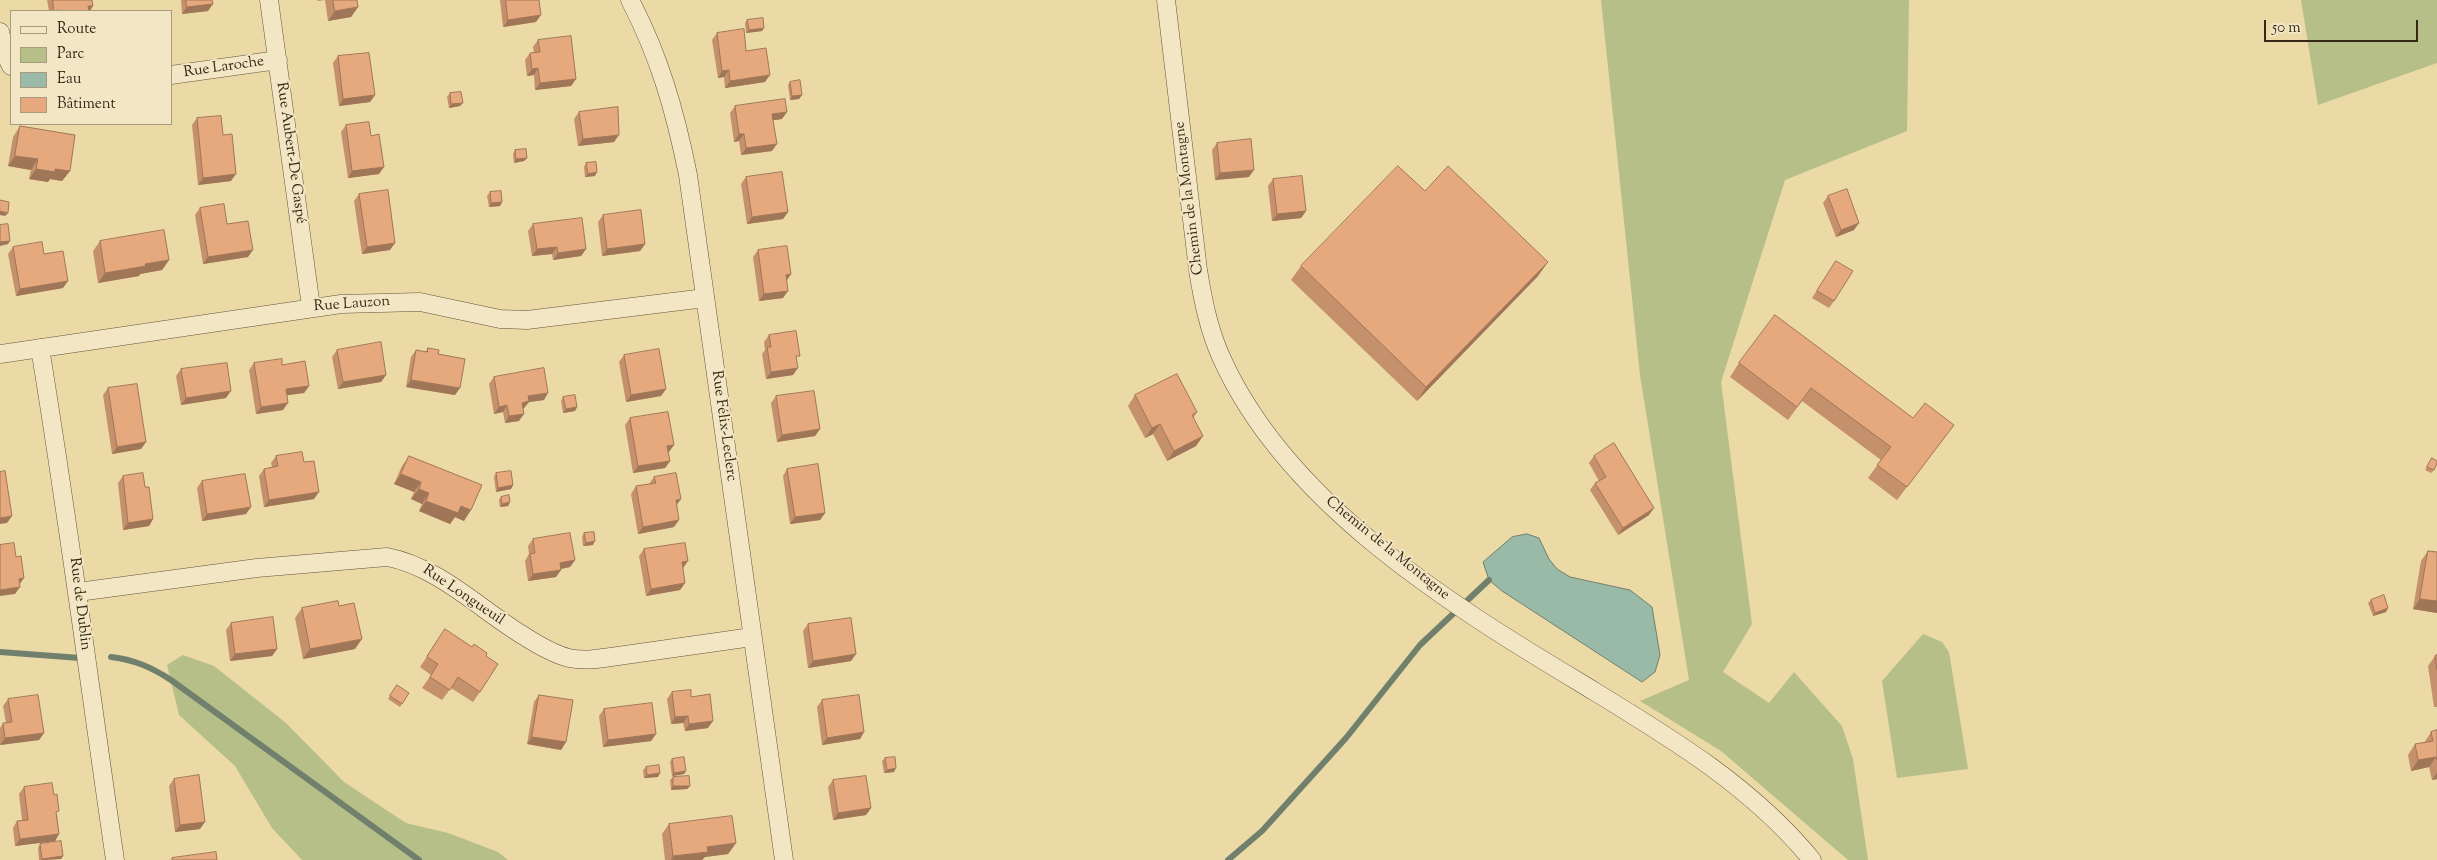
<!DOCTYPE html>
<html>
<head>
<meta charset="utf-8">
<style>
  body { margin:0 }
  #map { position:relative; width:2437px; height:860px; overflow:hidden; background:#ebd9a6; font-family:"Sorts Mill Goudy",serif }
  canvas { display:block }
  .legend { position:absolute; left:10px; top:10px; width:162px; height:115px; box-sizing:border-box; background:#f2e6c5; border:1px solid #a79a7f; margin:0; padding:6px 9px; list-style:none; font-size:15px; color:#362816 }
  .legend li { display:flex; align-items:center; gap:10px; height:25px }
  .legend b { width:25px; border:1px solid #a79a7f }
  .scale { position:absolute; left:2264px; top:20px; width:154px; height:22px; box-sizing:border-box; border:2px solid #362816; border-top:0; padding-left:6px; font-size:15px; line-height:18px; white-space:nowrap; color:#362816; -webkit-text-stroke:4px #f2e6c5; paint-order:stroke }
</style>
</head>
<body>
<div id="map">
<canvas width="2437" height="860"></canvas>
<ul class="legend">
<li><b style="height:6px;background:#f2e6c5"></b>Route</li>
<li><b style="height:14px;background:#b6bf88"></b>Parc</li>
<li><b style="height:14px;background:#98baa7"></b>Eau</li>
<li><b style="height:14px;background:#e5a97d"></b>Bâtiment</li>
</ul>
<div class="scale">50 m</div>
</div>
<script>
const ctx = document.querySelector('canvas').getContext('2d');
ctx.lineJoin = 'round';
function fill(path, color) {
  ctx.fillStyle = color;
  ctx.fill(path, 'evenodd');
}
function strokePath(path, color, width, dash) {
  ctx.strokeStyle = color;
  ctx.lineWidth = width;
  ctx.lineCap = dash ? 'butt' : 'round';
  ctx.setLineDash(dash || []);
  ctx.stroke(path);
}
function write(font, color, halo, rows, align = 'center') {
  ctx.font = font + ' "Sorts Mill Goudy",serif';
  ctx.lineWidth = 4;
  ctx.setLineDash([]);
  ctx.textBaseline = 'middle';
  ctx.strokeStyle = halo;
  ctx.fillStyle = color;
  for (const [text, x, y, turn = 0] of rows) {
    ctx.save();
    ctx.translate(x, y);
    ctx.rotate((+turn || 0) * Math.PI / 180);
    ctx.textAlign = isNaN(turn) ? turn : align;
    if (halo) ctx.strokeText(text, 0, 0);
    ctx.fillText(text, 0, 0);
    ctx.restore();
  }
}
fill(new Path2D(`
  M1601,0H1909L1907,131L1785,180L1721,382L1752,624L1723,672L1769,703L1794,672L1842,726L1853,759L1868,860H1848L1721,751L1640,701L1689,680L1640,375Z
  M2301,0H2437V63L2318,105Z
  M1923,634L1942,642L1949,652L1968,769L1897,778L1882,681Z
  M183,655L214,666L286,723L344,782L406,823L448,833L498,852L508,860H302L272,828L235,766L179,715L167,665Z`), '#b6bf88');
const water = new Path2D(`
  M1527,534L1539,538L1549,559L1557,569L1570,577L1630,590L1652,607L1660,655L1655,672L1642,682L1502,591L1489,580L1483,562L1512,537Z`);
fill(water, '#98baa7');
strokePath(water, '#71806d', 1);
strokePath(new Path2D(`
  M0,652L80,658
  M111,657C135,660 151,667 171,680L419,860
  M1228,860L1262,831L1346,738L1420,645L1489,580`), '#71806d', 6);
const street = new Path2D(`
  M269,0L311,307
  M630,0C660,58 675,111 688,175L784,860
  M1166,0L1198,270C1203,301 1209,331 1222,359C1287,503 1449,604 1579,682C1664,734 1749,783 1812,860
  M0,32L6,56L11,66
  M171,75L278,60
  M40,348C68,518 90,689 115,860
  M0,354L341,304L420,302L500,319L527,320L705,298
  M78,592L257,568L387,557C437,566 481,610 524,636C538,645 553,654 569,658C583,661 597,659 611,657L752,637`);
strokePath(street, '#63543a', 19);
strokePath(street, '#f2e6c5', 18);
fill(new Path2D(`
  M47,0H92L90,11H49Z
  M181,0H212L208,11L182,14Z
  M317,0H357L358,7L351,17L328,21L325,0L318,1Z
  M500,0H539L536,22L503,27Z
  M747,20L762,31L746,33L745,23Z
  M717,33L746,51L765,82L725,88L724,77L718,78L712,40Z
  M538,40L576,79L571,86L535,90L534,75L527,76L525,60L530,53H534L533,47Z
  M338,56L375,95L370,102L339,106L333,63Z
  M790,82L802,95L799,99L790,100L788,85Z
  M450,93L460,106L449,108L447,97Z
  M735,106L782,119L773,120L772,151L741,155L739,141L734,142L730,113Z
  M579,112L614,142L578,146L574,119Z
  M197,118L223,135L231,181L198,185L192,125Z
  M346,125L371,136L379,174L348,178L341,132Z
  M20,126L70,171L62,181L50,179L48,182L29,179L31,170L8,166L13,137Z
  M1217,143L1249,177L1215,180L1212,150Z
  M515,150L527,158L524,161L514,163L513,154Z
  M586,163L595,176L585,177L584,167Z
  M746,177L788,212L783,219L747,224L741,184Z
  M1273,179L1306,211L1301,218L1272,221L1268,186Z
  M490,192L502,202L500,206L489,207L487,196Z
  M359,194L390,250L362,254L354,201Z
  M1828,196L1854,230L1836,237L1823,203Z
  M200,208L248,257L203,264L195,215Z
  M603,215L645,244L640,251L602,256L598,222Z
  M533,224L586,249L581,256L553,260L552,254L532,256L528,231Z
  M100,241L169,260L162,270L140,274L139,276L98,283L93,251Z
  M13,247L44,254L63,288L16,296L8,254Z
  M758,250L791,274L787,280L783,298L759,301L753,257Z
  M1836,261L1834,301L1829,308L1812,298Z
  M1301,266L1538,276L1417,401L1291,280Z
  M769,335L796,361L793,375L766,379L762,354L765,350L764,342Z
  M428,348L438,354L455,395L406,387L411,357L416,350L425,352Z
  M337,350L386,375L381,382L338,389L332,357Z
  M624,355L666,389L661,396L626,402L619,362Z
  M254,363L282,365L309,386L304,393L287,395L283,410L256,414L249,370Z
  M1739,363L1913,418L1954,425L1897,500L1868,478L1881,460L1802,401L1788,420L1730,377Z
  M181,369L226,398L181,405L176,376Z
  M494,377L544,400L529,402L524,408L523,409L519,421L505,423L503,412L494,414L489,384Z
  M108,388L146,442L141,449L112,454L103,395Z
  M1135,395L1197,412L1194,417L1196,446L1167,461L1153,434L1145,438L1128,406Z
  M776,396L820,429L815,436L777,442L771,403Z
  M563,397L577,407L575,411L563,413L561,401Z
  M630,418L674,445L668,452L670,461L665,468L633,473L625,425Z
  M276,456L304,462L314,499L264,507L259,476L264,469L272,467L271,463Z
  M409,456L464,521L455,517L450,524L419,511L422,504L411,499L414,492L394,484L402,466Z
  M1594,456L1649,515L1618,535L1590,490L1595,483L1599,481L1589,463Z
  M2432,458L2434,470L2431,473L2425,470Z
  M787,469L825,513L820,520L790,524L783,476Z
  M496,473L513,485L511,489L496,492L494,477Z
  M123,476L145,487L153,519L149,526L123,530L118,483Z
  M654,477L677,505L674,527L638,534L631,494L636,486L649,484Z
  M202,481L246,514L202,521L197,488Z
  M501,497L510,502L508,506L500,507L499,500Z
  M584,533L593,545L583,546L582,537Z
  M533,539L575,560L570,567L561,569L556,577L528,581L525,561L529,554L528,546Z
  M644,549L683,568L685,583L680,590L646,596L639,556Z
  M2428,551L2437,552V613L2413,609L2421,561Z
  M2371,600L2386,612L2373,616L2368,603Z
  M302,608L355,649L303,659L295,618Z
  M231,623L277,649L272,656L230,661L226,630Z
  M808,624L851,661L808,668L803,631Z
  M438,640L472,647L486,656L480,692L473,702L451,688L442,700L422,688L431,675L420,667Z
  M2437,655V707H2434L2428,666L2435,656Z
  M397,685L409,693L400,707L388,699Z
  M672,692L691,697L708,728L685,731L683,723L671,724L667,699Z
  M539,695L566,742L561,750L527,744L534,702Z
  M8,699L44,733L39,740L0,745V728L3,723H6L3,706Z
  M822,700L864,732L860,739L822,745L817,707Z
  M604,709L656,734L651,741L603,747L599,716Z
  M2437,730V779L2432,780L2429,767L2411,771L2408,755L2415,744L2424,743L2431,732Z
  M885,758L894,772L884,773L882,761Z
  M672,759L686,771L684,774L672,776L670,762Z
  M646,767L658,777L644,778L643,770Z
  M673,777L690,786L687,789L671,790L670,780Z
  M174,779L200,829L175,832L169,786Z
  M833,780L871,808L866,815L833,820L828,787Z
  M24,787L57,815L59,834L55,841L15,846L13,828L17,821L22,820L19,794Z
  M669,824L736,843L728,854L705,857L702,860H665L662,834Z
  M40,844L63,856L61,859L39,860L38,848Z`), '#c5916c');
fill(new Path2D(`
  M213,4L208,11L182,14L187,7Z
  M88,6H93L90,11H85Z
  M358,7L351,17L328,21L335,11Z
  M541,15L536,22L503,27L508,20Z
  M764,28L762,31L746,33L749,30Z
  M538,68L534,75L527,76L532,69Z
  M729,70L724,77L718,78L722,71Z
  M770,75L765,82L725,88L730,81Z
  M576,79L571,86L535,90L540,83Z
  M375,95L370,102L339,106L343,99Z
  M802,95L799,99L790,100L792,96Z
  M463,103L460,106L449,108L451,104Z
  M787,112L782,119L768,121L772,114Z
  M739,134H744L739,141L734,142Z
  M619,135L614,142L578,146L583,139Z
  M777,144L772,151L741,155L746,148Z
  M15,156L38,159L31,170L8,166Z
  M527,158L524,161L514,163L516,159Z
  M384,167L379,174L348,178L352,171Z
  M36,169H55L70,171L62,181L50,179L48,182L29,179Z
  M1254,170L1249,177L1215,180L1220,173Z
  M597,172L595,176L585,177L588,174Z
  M236,174L231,181L198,185L203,178Z
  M502,202L500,206L489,207L491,203Z
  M0,211L8,213L5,216L0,215Z
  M1306,211L1301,218L1272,221L1277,214Z
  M788,212L783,219L747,224L752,217Z
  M1859,223L1854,230L1836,237L1841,230Z
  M10,241L8,244L0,246V242Z
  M395,243L390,250L362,254L367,247Z
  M645,244L640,251L602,256L607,249Z
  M557,247L552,254L532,256L537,249Z
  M586,249L581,256L553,260L558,253Z
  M253,250L248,257L203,264L208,257Z
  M169,260L162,270L140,274L139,276L98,283L105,273L145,264Z
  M1548,262L1538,276L1417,401L1426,387Z
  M791,274L786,281V275Z
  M68,281L63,288L16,296L20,289Z
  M788,291L783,298L759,301L764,294Z
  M798,368L793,375L766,379L771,372Z
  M386,375L381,382L338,389L343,382Z
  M411,380L460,388L455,395L406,387Z
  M309,386L304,393L281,396L286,389Z
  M666,389L661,396L626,402L631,395Z
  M231,391L226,398L181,405L186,398Z
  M548,393L544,400L529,402L524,408L517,410L528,396Z
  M288,403L283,410L256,414L261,407Z
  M507,405L503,412L494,414L499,407Z
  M577,407L575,411L563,413L566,409Z
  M524,414L519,421L505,423L509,416Z
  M1160,424L1153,434L1145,438L1152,428Z
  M820,429L815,436L777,442L782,435Z
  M1203,436L1196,446L1167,461L1174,451Z
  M146,442L141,449L112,454L117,447Z
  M674,445L669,452L662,453L667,446Z
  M670,461L665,468L633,473L638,466Z
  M401,474L421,482L414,492L394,484Z
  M513,485L511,489L496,492L498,488Z
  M419,489L429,493L422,504L411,499Z
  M319,492L314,499L264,507L269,500Z
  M681,499L676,506V500Z
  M426,501L461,506L471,510L464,521L455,517L450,524L419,511Z
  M510,502L508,506L500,507L502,504Z
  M251,507L246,514L202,521L207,514Z
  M1654,508L1649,515L1618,535L1623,528Z
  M825,513L820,520L790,524L795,517Z
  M12,516L7,523L0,524V518Z
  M153,519L149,526L123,530L128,523Z
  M679,520L674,527L638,534L643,527Z
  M595,541L593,545L583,546L586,543Z
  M575,560L570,567L555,570L560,563Z
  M688,561L683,568L677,569L682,562Z
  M561,570L556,577L528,581L533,574Z
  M24,578L19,585V579Z
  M685,583L680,590L646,596L651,589Z
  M20,587L15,594L0,596V590Z
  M2420,599L2437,601V613L2413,609Z
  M2388,608L2386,612L2373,616L2375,613Z
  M362,639L355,649L303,659L310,649Z
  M277,649L272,656L230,661L235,654Z
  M856,654L851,661L808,668L813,661Z
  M688,716L683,723L671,724L675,717Z
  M713,721L708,728L685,731L689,724Z
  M864,732L860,739L822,745L827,738Z
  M44,733L39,740L0,745L5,738Z
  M656,734L651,741L603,747L608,740Z
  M532,737L566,742L561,750L527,744Z
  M2436,757L2429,767L2411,771L2418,760Z
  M896,768L894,772L884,773L887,770Z
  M686,771L684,774L672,776L674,773Z
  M660,773L658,777L644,778L647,775Z
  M2437,773V779L2432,780Z
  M673,786H690L687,789L671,790Z
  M871,808L866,815L833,820L838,813Z
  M205,822L200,829L175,832L180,825Z
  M59,834L55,841L15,846L20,839Z
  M736,843L728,854L705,857L702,860H671L673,856L707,847Z
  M63,856L61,859L41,860L42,859Z`), '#a07658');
const building = new Path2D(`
  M53,0H92L93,6H88L89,11H59L58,10L54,11Z
  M186,0H212L213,4L187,7Z
  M333,0H357L358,7L335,11Z
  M506,0H539L541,15L508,20Z
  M763,18L764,28L749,30L747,20Z
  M744,29L746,51L766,48L770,75L730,81L729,70L722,71L717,33Z
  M571,36L576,79L540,83L538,68L532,69L530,53L540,52L538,40Z
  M369,53L375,95L343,99L338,56Z
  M800,80L802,95L792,96L790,82Z
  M461,92L463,103L451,104L450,93Z
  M785,99L787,112L772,114L777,144L746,148L744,134H739L735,106Z
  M618,107L619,135L583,139L579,112Z
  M221,116L223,135L232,134L236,174L203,178L197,118Z
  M369,122L371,136L379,134L384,167L352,171L346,125Z
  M20,126L75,135L70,171L55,169V172L36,169L38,159L15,156Z
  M1251,139L1254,170L1220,173L1217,143Z
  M526,149L527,158L516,159L515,150Z
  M596,162L597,172L588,174L586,163Z
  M1398,166L1425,191L1448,166L1548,262L1426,387L1301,266Z
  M782,172L788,212L752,217L746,177Z
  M1302,176L1306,211L1277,214L1273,179Z
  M1847,189L1859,223L1841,230L1828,196Z
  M388,190L395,243L367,247L359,194Z
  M501,191L502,202L491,203L490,192Z
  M0,200L9,202L8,213L0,211Z
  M224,204L227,224L248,221L253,250L208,257L200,208Z
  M641,210L645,244L607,249L603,215Z
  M582,218L586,249L558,253L557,247L537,249L533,224Z
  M8,224L10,241L0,242V225Z
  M164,230L169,260L145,264L146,266L105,273L100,241Z
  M42,242L44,254L63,251L68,281L20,289L13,247Z
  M787,246L791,274L786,275L788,291L764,294L758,250Z
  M1836,261L1853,271L1834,301L1817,291Z
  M1775,315L1913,418L1925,403L1954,425L1907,487L1877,465L1891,447L1811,388L1797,407L1739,363Z
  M796,331L800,356H796L798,368L771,372L767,347H771L769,335Z
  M381,342L386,375L343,382L337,350Z
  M428,348L439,350L438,354L465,359L460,388L411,380L416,350L427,352Z
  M659,349L666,389L631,395L624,355Z
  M282,359V365L305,361L309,386L286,389L288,403L261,407L254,363Z
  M227,363L231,391L186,398L181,369Z
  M544,368L548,393L528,396L529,401L522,403L524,414L509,416L507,405L499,407L494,377Z
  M1177,374L1197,412L1192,415L1203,436L1174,451L1160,424L1152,428L1135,395Z
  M137,384L146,442L117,447L108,388Z
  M814,391L820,429L782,435L776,396Z
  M575,395L577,407L566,409L563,397Z
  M668,412L674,445L667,446L670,461L638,466L630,418Z
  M1614,443L1654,508L1623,528L1595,483L1606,477L1594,456Z
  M302,452L304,462L314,461L319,492L269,500L264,469L278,466L276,456Z
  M409,456L482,485L471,510L461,506L458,513L426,501L429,493L419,489L421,482L401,474Z
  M2432,458L2437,461V463L2434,470L2427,467Z
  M818,464L825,513L795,517L787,469Z
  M5,471L12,516L0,518V472Z
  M511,471L513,485L498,488L496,473Z
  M143,473L145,487H149L153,519L128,523L123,476Z
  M676,473L681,499L676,500L679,520L643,527L636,486L656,483L654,477Z
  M245,474L251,507L207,514L202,481Z
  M509,495L510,502L502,504L501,497Z
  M594,532L595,541L586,543L584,533Z
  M570,533L575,560L560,563L561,570L533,574L530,554L535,553L533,539Z
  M14,543L16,557L21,556L24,578L19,579L20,587L0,590V545Z
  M685,543L688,561L682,562L685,583L651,589L644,549Z
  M2428,551L2437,552V601L2420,599Z
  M2384,595L2388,608L2375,613L2371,600Z
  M338,601L339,606L354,603L362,639L310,649L302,608Z
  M273,617L277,649L235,654L231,623Z
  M851,618L856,654L813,661L808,624Z
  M445,629L472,647L474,644L487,653L486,656L498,664L480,692L458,677L450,690L430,677L438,664L427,657Z
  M2437,655V670L2435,656Z
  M397,685L409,693L402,704L390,696Z
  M691,690V697L710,694L713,721L689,724L688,716L675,717L672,692Z
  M38,695L44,733L5,738L3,723L12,722L8,699Z
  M539,695L573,700L566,742L532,737Z
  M859,695L864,732L827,738L822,700Z
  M652,703L656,734L608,740L604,709Z
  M2437,730V760L2436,757L2418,760L2415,744L2433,741L2431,732Z
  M684,757L686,771L674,773L672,759Z
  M895,757L896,768L887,770L885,758Z
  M659,765L660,773L647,775L646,767Z
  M199,775L205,822L180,825L174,779Z
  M689,776L690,786H673V777Z
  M866,776L871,808L838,813L833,780Z
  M52,783L54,795L57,794L59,811L56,812L59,834L20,839L17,821L28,820L24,787Z
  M732,816L736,843L707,847L708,852L673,856L669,824Z
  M61,841L63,856L42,859L40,844Z
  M216,852L217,860H172V858Z`);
fill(building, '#e5a97d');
strokePath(building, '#a07658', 1);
write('15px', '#362816', '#f2e6c5', [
  ["Rue Laroche",224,68,-8],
  ["Rue Aubert-De Gaspé",290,153,82],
  ["Chemin de la Montagne",1190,198,-97],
  ["Rue Lauzon",352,305,-4],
  ["Rue Félix-Leclerc",723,426,82],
  ["Chemin de la Montagne",1387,549,39],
  ["Rue Longueuil",463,596,34],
  ["Rue de Dublin",79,604,83]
]);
</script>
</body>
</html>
